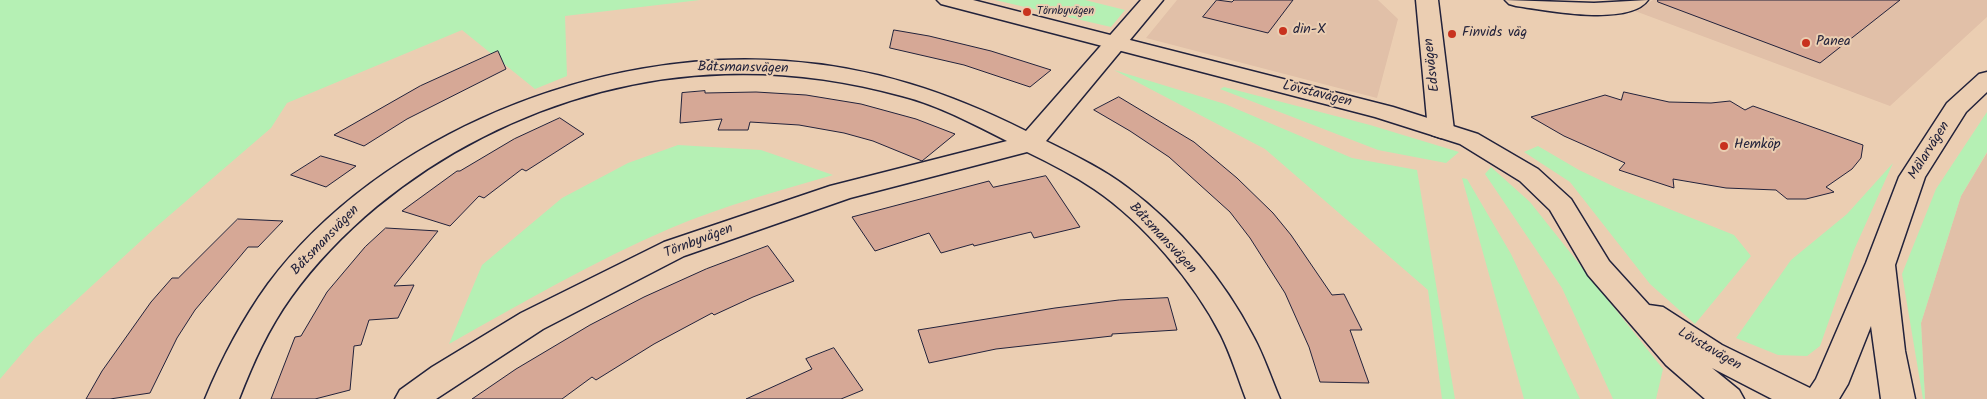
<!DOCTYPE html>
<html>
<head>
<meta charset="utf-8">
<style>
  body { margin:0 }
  canvas { display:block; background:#ebceb2 }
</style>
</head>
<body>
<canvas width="1987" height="399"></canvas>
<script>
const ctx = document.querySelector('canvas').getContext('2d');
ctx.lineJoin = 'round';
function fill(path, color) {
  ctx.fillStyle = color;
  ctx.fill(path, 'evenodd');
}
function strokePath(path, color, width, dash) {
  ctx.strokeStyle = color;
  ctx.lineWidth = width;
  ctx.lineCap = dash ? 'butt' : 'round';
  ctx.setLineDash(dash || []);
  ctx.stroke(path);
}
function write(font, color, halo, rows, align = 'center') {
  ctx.font = font + ' Kalam,sans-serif';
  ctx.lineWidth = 4;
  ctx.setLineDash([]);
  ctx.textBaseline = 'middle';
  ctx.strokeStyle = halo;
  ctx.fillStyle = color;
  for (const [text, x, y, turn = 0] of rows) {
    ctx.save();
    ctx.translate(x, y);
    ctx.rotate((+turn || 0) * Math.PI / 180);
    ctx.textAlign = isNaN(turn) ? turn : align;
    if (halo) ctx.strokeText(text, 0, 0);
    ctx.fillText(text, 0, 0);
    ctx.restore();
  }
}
fill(new Path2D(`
  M1177,0H1378L1398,19L1377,98L1146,38Z
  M1653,0H1987V17L1890,106L1635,11Z
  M1987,153V399H1925L1921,323L1961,196Z`), '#e1c0a8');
fill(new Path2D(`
  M0,0H700L565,16L567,76L535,89L462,30L287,103L271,128L156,227L35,338L0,379Z
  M995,0H1085L1125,10L1111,27Z
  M1114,70L1225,104L1352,158L1417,170L1455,399H1442L1428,290L1265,149Z
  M1224,87L1370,125L1459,152L1446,163L1378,150L1220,89Z
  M1987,112V152L1961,196L1921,323L1925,399H1923L1902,274L1936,189Z
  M678,145L761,150L833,175C778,191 723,206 671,228C594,261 522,303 449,344L482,265L562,198L628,163Z
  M1538,146L1579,170L1617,188L1734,235L1751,256L1695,324L1650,284L1570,182L1524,152Z
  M1893,163L1854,250L1820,346L1807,356L1778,355L1736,338L1791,260L1847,214Z
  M1491,167L1530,202L1663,369L1656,399H1613L1562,288L1485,174Z
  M1462,178L1467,179L1511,254L1580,399H1524Z`), '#b5f0b4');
const building = new Path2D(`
  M1217,0L1232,2L1234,0H1293L1268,33L1203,17Z
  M1658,0H1900L1820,63L1658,2Z
  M894,30L929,36L991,51L1051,70L1030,87L964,65L890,48Z
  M498,51L506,69L407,119L364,146L334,135L420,86Z
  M705,91V93L756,92L806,95L861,104L916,119L955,134L922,161L873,141L844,133L799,125L750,122L748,130H718L722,119L680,123L682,93Z
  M1624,92L1669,102L1711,103L1730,101L1745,110L1753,106L1863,145L1861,158L1852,169L1826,187L1834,192L1806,199H1787L1776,190L1726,188L1673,179L1674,188L1619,170L1625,163L1564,136L1531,117L1605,95L1621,100Z
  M1119,97L1194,142L1237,178L1273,213L1291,235L1332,295L1344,294L1362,330H1350L1369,383L1320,382L1309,347L1285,293L1250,238L1230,212L1169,157L1130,131L1094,110Z
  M560,118L584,134L526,171L522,169L484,198L479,196L450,226L402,211L457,171H460L514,139Z
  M321,156L356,166L326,187L291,175Z
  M1046,176L1080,227L1034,238L1031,232L974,246L973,244L941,253L929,233L875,251L852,217L989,181L993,187Z
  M238,219L283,221L258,247H248L195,310L177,338L150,393L110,399H86L102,371L151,302L172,278H178Z
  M386,228L438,231L394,286L414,285L398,318L369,320L361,345L354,346L350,390L315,399H271L295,337L301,336L327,292L365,247Z
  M768,246L794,281L753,297L714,315L712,313L654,344L596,380L592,377L562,399H472L516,369L590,325L644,297L706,269Z
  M1168,298L1177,330L1112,334V336L996,349L929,363L918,330L1055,308L1119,300Z
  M834,348L863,390L841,399H746L812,369L806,359Z`);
fill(building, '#d6a896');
strokePath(building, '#22223b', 1);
const street = new Path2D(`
  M1141,0H1163L1046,141C1074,155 1103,169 1128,188C1179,226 1224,280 1253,336C1264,356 1271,378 1280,399H1246C1238,378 1231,355 1221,335C1194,282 1143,222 1094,189C1073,175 1050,163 1027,152L850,198L684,256L543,329L436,399H395L400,390L432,367L521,313L664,242L830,186L1007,141C973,124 938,105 902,96C844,80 784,72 725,74C560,78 388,164 291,297C268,329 253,363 239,399H205C222,358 242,320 268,284C381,133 600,47 785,61C873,67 948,92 1026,131Z
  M1416,0H1438L1454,130L1450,135L1441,138L1432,135L1428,130Z
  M1505,0L1594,3L1648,0C1629,27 1544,10 1516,6L1509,4Z`);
const secondary = new Path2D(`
  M937,0H973L1393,107L1478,134L1538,169L1571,199L1609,261L1649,305L1663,307L1722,345L1810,388L1816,379L1866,263L1899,177L1947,103L1979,74L1987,72V92L1966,112L1925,177L1895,265L1905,351L1915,399H1881L1871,326L1848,384L1839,399H1772L1712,368L1739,390L1744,399H1705L1666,365L1588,275L1550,210L1520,181L1460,144L1375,117L941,4Z`);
strokePath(street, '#22223b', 3);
strokePath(secondary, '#22223b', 3);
fill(street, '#ebceb2');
fill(secondary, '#ebceb2');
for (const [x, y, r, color] of [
  [1027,12,5,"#c8321e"],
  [1283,31,5,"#c8321e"],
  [1452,34,5,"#c8321e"],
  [1806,43,5,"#c8321e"],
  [1724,146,5,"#c8321e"]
]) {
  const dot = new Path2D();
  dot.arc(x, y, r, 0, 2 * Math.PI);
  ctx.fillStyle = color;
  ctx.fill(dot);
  strokePath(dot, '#ebceb2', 2);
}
write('11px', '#22223b', '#ebceb2', [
  ["Törnbyvägen",1037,12]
], 'left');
write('14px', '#22223b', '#ebceb2', [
  ["din-X",1293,31],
  ["Finvids väg",1462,34],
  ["Panea",1816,43],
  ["Hemköp",1734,146]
], 'left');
write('14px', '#22223b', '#ebceb2', [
  ["Edsvägen",1433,65,-97],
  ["Båtsmansvägen",743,69,1],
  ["Lövstavägen",1317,95,14],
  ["Mälarvägen",1930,151,-58],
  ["Båtsmansvägen",1162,239,47],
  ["Båtsmansvägen",326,241,-46],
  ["Törnbyvägen",699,242,-21],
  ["Lövstavägen",1709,350,30]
]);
</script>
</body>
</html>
